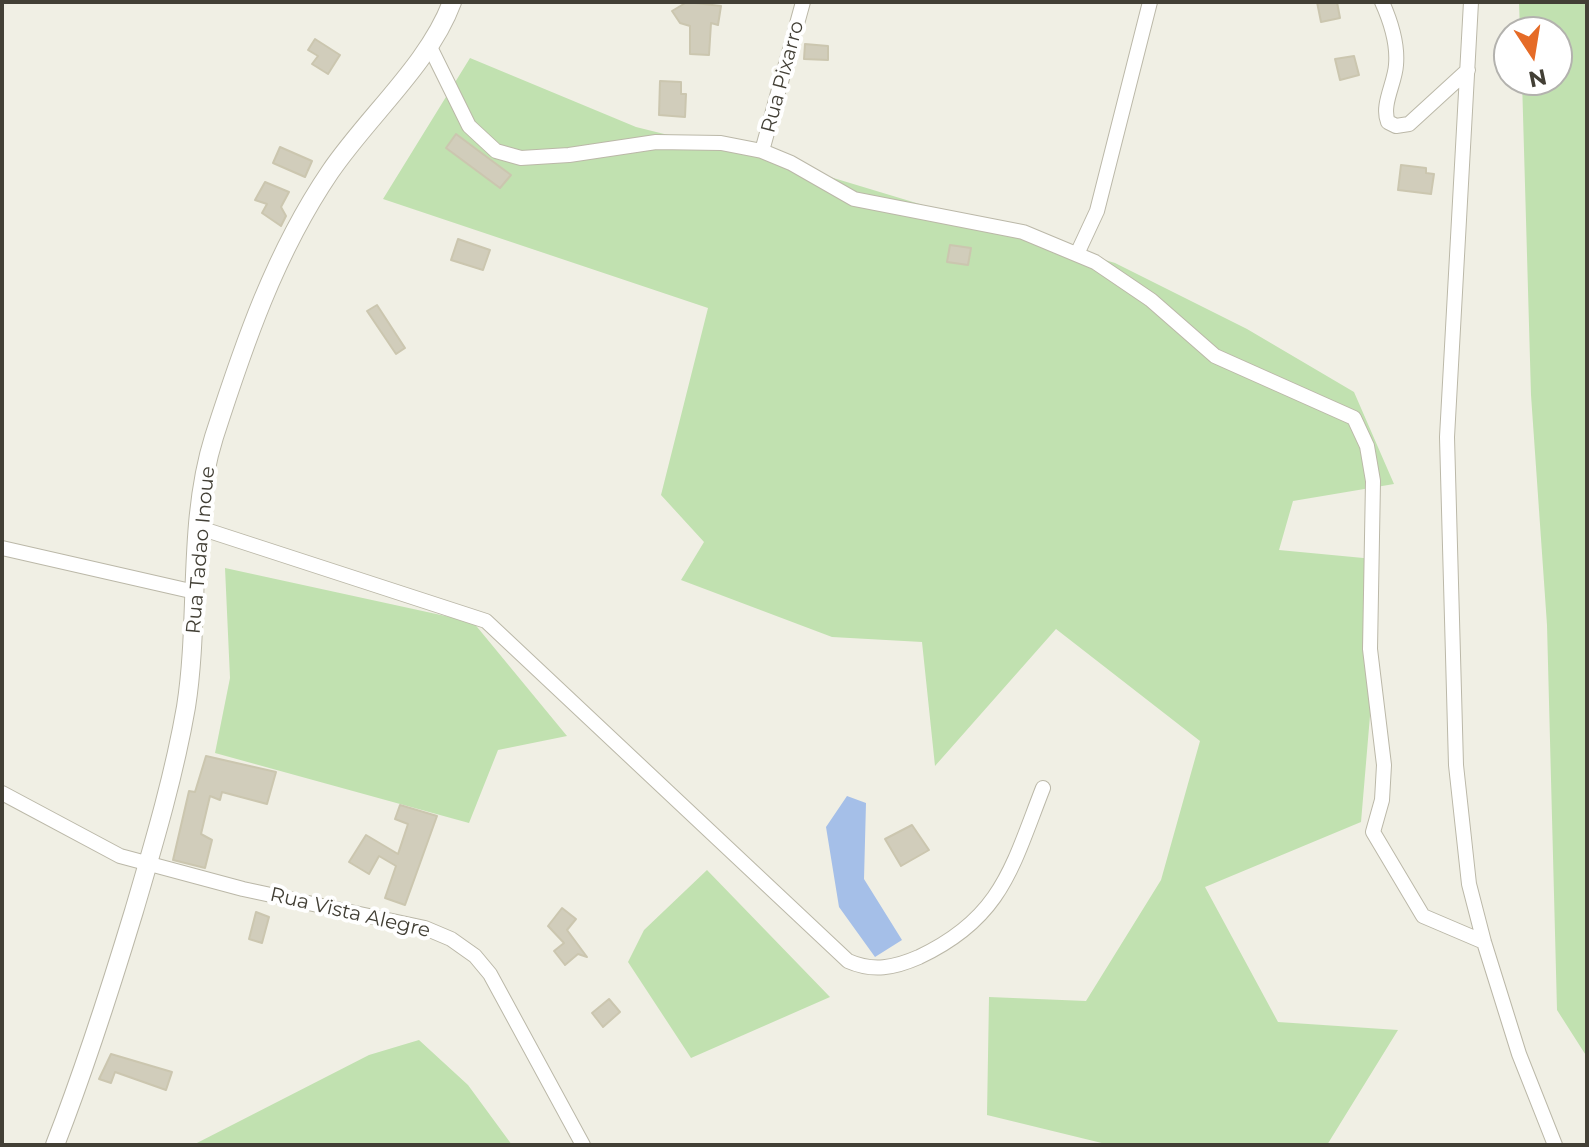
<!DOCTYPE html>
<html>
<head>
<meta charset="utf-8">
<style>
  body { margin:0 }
  #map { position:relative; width:1589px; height:1147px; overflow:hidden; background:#f0efe4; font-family:Montserrat,sans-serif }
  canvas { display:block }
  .frame { position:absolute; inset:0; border:4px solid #423f35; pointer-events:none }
  .north { position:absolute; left:1493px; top:16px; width:80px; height:80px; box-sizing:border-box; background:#fff; border:2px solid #b3b2ae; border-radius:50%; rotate:168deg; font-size:22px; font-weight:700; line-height:32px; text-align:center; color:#423f35 }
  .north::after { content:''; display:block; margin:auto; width:28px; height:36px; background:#e56b27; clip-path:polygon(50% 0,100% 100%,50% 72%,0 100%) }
</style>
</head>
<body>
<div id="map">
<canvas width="1589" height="1147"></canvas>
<div class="frame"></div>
<div class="north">N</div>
</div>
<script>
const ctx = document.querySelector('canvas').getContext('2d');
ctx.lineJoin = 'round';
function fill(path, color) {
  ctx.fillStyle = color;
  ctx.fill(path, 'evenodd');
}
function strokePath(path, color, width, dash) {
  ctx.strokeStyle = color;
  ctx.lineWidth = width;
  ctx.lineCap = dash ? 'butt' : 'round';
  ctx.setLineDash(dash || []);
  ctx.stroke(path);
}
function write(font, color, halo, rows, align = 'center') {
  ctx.font = font + ' Montserrat,sans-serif';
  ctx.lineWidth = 8;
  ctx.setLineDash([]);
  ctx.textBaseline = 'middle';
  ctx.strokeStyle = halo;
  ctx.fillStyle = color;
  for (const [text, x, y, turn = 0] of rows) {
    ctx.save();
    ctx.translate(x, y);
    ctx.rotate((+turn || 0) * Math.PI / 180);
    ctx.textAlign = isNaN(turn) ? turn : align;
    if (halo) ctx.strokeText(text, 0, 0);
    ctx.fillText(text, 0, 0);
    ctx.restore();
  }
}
fill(new Path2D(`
  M1519,2H1587V1057L1557,1010L1547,625L1531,395L1522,80H1557V32H1520Z
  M470,58L636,127L797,167L1115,263L1247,329L1354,392L1394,484L1293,501L1279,550L1374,559L1371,704L1361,822L1205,887L1278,1022L1398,1030L1327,1145H1110L987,1115L989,997L1086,1001L1161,880L1200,741L1056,629L935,766L922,642L832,637L681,580L704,542L661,495L708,308L383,199Z
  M225,568L473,622L567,736L498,750L469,823L215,753L230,678Z
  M707,870L830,997L691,1058L628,962L644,930Z
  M419,1040L468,1085L512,1145H193L369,1055Z`), '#c1e1b0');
fill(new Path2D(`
  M847,796L866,803L864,879L902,940L875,957L839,907L826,827Z`), '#a5bfe8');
const building = new Path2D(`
  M687,2L721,6L718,25L711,23L709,55L690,54V26L680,23L672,11Z
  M1317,2H1337L1340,18L1321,22Z
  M315,39L340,55L328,74L312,64L318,56L308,50Z
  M805,44L828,46V60L804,59Z
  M1354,56L1359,75L1340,80L1335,59Z
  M660,81L681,82V94H686L685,117L659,115Z
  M456,134L511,175L500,188L446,148Z
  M280,147L312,161L305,177L273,163Z
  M1401,165L1426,168V173L1434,174L1431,194L1398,190Z
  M265,182L289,192L281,207L286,216L281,226L262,213L267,204L255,200Z
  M458,239L490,250L483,270L451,260Z
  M950,245L971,248L968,265L947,262Z
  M377,305L405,348L396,354L367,311Z
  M206,756L276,772L267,804L222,792L220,800L210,796L201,834L212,840L205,868L173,860L189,791L195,792Z
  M400,805L437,816L405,905L385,898L396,866L379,856L369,874L349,862L366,835L398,854L408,824L395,819Z
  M912,825L929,850L901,866L885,839Z
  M562,908L576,919L567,930L587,957L578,954L565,965L554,951L564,943L548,926Z
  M256,912L269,917L262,943L249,939Z
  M609,999L620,1012L603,1027L592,1013Z
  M111,1054L172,1072L166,1090L115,1072L111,1083L99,1079Z`);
fill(building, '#d1cdbb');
strokePath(building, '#cbc6af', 2);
const minor = new Path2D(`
  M1382,2C1391,22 1398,43 1396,65C1395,83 1381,105 1388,122L1396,126L1409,124L1468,70
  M1471,2L1447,437L1456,765L1469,884L1484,942L1519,1054L1555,1145
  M429,45L469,126L496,151L521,158L569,155L656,142L721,143L762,151L791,163L854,199L1023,232L1095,262L1151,300L1215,356L1354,418L1367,446L1373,481L1370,649L1384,765L1382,800L1373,832L1423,916L1484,942
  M762,151L803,2
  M1077,254L1097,211L1150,2
  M200,528L486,621L848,961C873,972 894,968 919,957C1002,918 1012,867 1043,788
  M2,548L195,592
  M2,793L120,856L243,889L425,928L451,939L475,956L490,974L583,1145`);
const tertiary = new Path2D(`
  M55,1145C85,1068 110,990 134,911C154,843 174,776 186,707C200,618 187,523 214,437C244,344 275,253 330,172C368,116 429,64 452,2`);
strokePath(minor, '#bbb8a8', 16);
strokePath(tertiary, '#bbb8a8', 20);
strokePath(minor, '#fff', 14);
strokePath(tertiary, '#fff', 18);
write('20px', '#423f35', '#fff', [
  ["Rua Pixarro",783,77,-75],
  ["Rua Tadao Inoue",201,550,-85],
  ["Rua Vista Alegre",350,913,13]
]);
</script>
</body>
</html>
